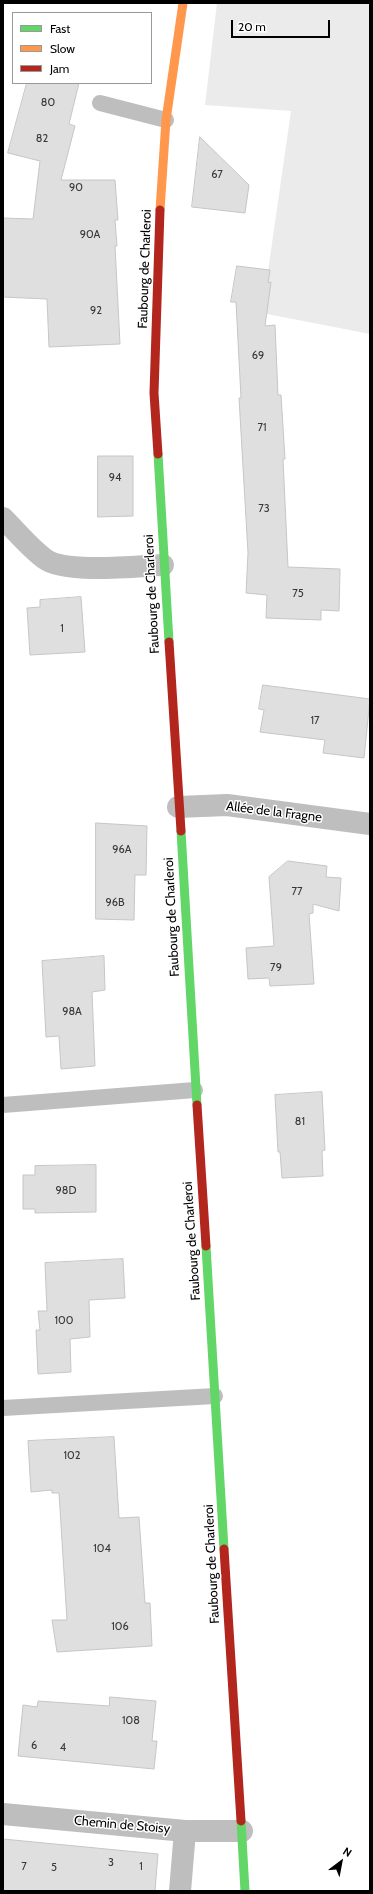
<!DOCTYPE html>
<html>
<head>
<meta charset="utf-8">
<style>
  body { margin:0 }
  #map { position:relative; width:373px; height:1894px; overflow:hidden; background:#fff; font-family:Cabin,sans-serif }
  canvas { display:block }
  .frame { position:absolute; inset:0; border:4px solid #000; pointer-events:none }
  .legend { position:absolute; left:12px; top:12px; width:140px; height:72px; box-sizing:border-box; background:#fff; border:1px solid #999; margin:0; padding:5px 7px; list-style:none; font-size:12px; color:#000 }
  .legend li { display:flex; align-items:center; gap:8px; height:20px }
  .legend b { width:20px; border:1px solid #999 }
  .north { position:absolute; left:321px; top:1842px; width:40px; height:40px; -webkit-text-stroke:3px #fff; paint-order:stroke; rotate:32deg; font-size:11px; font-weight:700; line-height:16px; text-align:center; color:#000 }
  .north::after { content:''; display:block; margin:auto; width:14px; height:18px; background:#000; clip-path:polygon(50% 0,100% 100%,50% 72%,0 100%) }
  .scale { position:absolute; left:231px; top:20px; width:99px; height:18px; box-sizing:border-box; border:2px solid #000; border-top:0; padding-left:5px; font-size:12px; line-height:14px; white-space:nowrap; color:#000; -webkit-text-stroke:3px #fff; paint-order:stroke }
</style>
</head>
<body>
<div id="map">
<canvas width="373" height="1894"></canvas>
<div class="frame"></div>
<ul class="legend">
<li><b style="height:5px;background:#63d668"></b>Fast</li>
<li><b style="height:5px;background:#ff974d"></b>Slow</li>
<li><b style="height:5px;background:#b3261e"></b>Jam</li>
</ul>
<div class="north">N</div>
<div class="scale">20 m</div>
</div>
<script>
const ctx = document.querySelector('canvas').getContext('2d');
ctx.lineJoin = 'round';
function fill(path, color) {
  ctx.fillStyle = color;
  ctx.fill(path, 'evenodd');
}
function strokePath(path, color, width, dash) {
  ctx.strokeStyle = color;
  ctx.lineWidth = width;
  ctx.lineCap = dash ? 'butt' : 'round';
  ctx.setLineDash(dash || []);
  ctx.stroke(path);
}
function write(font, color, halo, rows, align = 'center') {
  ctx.font = font + ' Cabin,sans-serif';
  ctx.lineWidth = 3;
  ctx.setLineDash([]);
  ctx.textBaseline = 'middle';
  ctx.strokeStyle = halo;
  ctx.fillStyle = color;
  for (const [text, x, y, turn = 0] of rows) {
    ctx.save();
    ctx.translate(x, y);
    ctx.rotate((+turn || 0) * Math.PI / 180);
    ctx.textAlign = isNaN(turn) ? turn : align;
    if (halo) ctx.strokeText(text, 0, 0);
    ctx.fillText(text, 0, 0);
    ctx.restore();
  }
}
fill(new Path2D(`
  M217,3H370V334L262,313L291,111L205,105Z`), '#ebebeb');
const building = new Path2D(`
  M27,83H79L69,124L75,126L61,180H115L118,220H115L117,246H115L120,344L49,347L47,299L3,297V218L33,219L40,161L8,153Z
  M200,137L249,185L245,213L192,207Z
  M237,266L270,270L268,283L271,282L265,326L275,325L278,395H281L285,459H283L288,567L340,569L339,611L321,610V620L266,618L267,595L246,593L248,553L239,398H241L236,302H231Z
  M98,456H133V516L98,517Z
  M81,597L85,652L30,655L27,608L40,607V600Z
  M263,685L370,699L364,758L323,753L325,740L260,732L264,710L259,709Z
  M96,823L147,826L146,875H135L134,920L96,919Z
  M288,861L327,866L326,877L341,878L339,911L313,904V913L309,914L314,984L270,986L269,978L248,979L246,948L274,946L269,877Z
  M104,956L105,990L92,992L95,1066L61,1069L59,1036L46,1037L42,961Z
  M322,1092L325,1150L322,1151L323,1176L282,1178L280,1152H278L275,1095Z
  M96,1165V1212L35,1213V1209H23V1175H35V1166Z
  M123,1259L125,1298L89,1300L90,1337L70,1339L71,1372L38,1374L36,1330H40L38,1311H47L45,1263Z
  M114,1437L119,1518L139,1517L145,1603H150L152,1646L57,1652L52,1620H67L59,1493H52V1490L31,1492L28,1441Z
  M110,1697L156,1701L152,1741H157L154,1769L18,1756L23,1705L37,1707L38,1701L109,1706Z
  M3,1839L158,1854L155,1891H3Z`);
fill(building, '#dfdfdf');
strokePath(building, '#c6c6c6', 1);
strokePath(new Path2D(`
  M100,103L166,120
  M3,1105L195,1090
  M3,1408L215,1396`), '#bebebe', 16);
strokePath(new Path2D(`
  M3,518C17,532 30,548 45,559C65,574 137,566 163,565
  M178,807L227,805L370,824
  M3,1814L185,1831H242
  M180,1891L185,1831`), '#bebebe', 22);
strokePath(new Path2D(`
  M158,454L169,642
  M181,831L197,1105
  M206,1246L224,1549
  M241,1821L245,1891`), '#63d668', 9);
strokePath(new Path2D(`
  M160,210L166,120L183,3`), '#ff974d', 9);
strokePath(new Path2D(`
  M158,454L154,393L160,210
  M169,642L181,831
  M197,1105L206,1246
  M224,1549L241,1821`), '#b3261e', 9);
write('11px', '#383838', null, [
  ["80",48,103],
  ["82",42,139],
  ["67",217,175],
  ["90",76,188],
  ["90A",90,235],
  ["92",96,311],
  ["69",258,356],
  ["71",262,428],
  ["94",115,478],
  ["73",264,509],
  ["75",298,594],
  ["1",62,629],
  ["17",315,721],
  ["96A",122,850],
  ["77",297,892],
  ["96B",115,903],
  ["79",276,968],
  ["98A",72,1012],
  ["81",300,1122],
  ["98D",66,1191],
  ["100",64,1321],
  ["102",72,1456],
  ["104",102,1549],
  ["106",120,1627],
  ["108",131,1721],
  ["6",34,1746],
  ["4",63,1748],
  ["3",111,1863],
  ["7",24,1867],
  ["1",141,1867],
  ["5",54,1868]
]);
write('13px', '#000', '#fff', [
  ["Faubourg de Charleroi",145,269,-88],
  ["Faubourg de Charleroi",152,594,-93],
  ["Allée de la Fragne",274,812,7],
  ["Faubourg de Charleroi",172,917,-93],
  ["Faubourg de Charleroi",192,1241,-94],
  ["Faubourg de Charleroi",212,1564,-93],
  ["Chemin de Stoisy",122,1825,5]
]);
</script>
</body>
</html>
